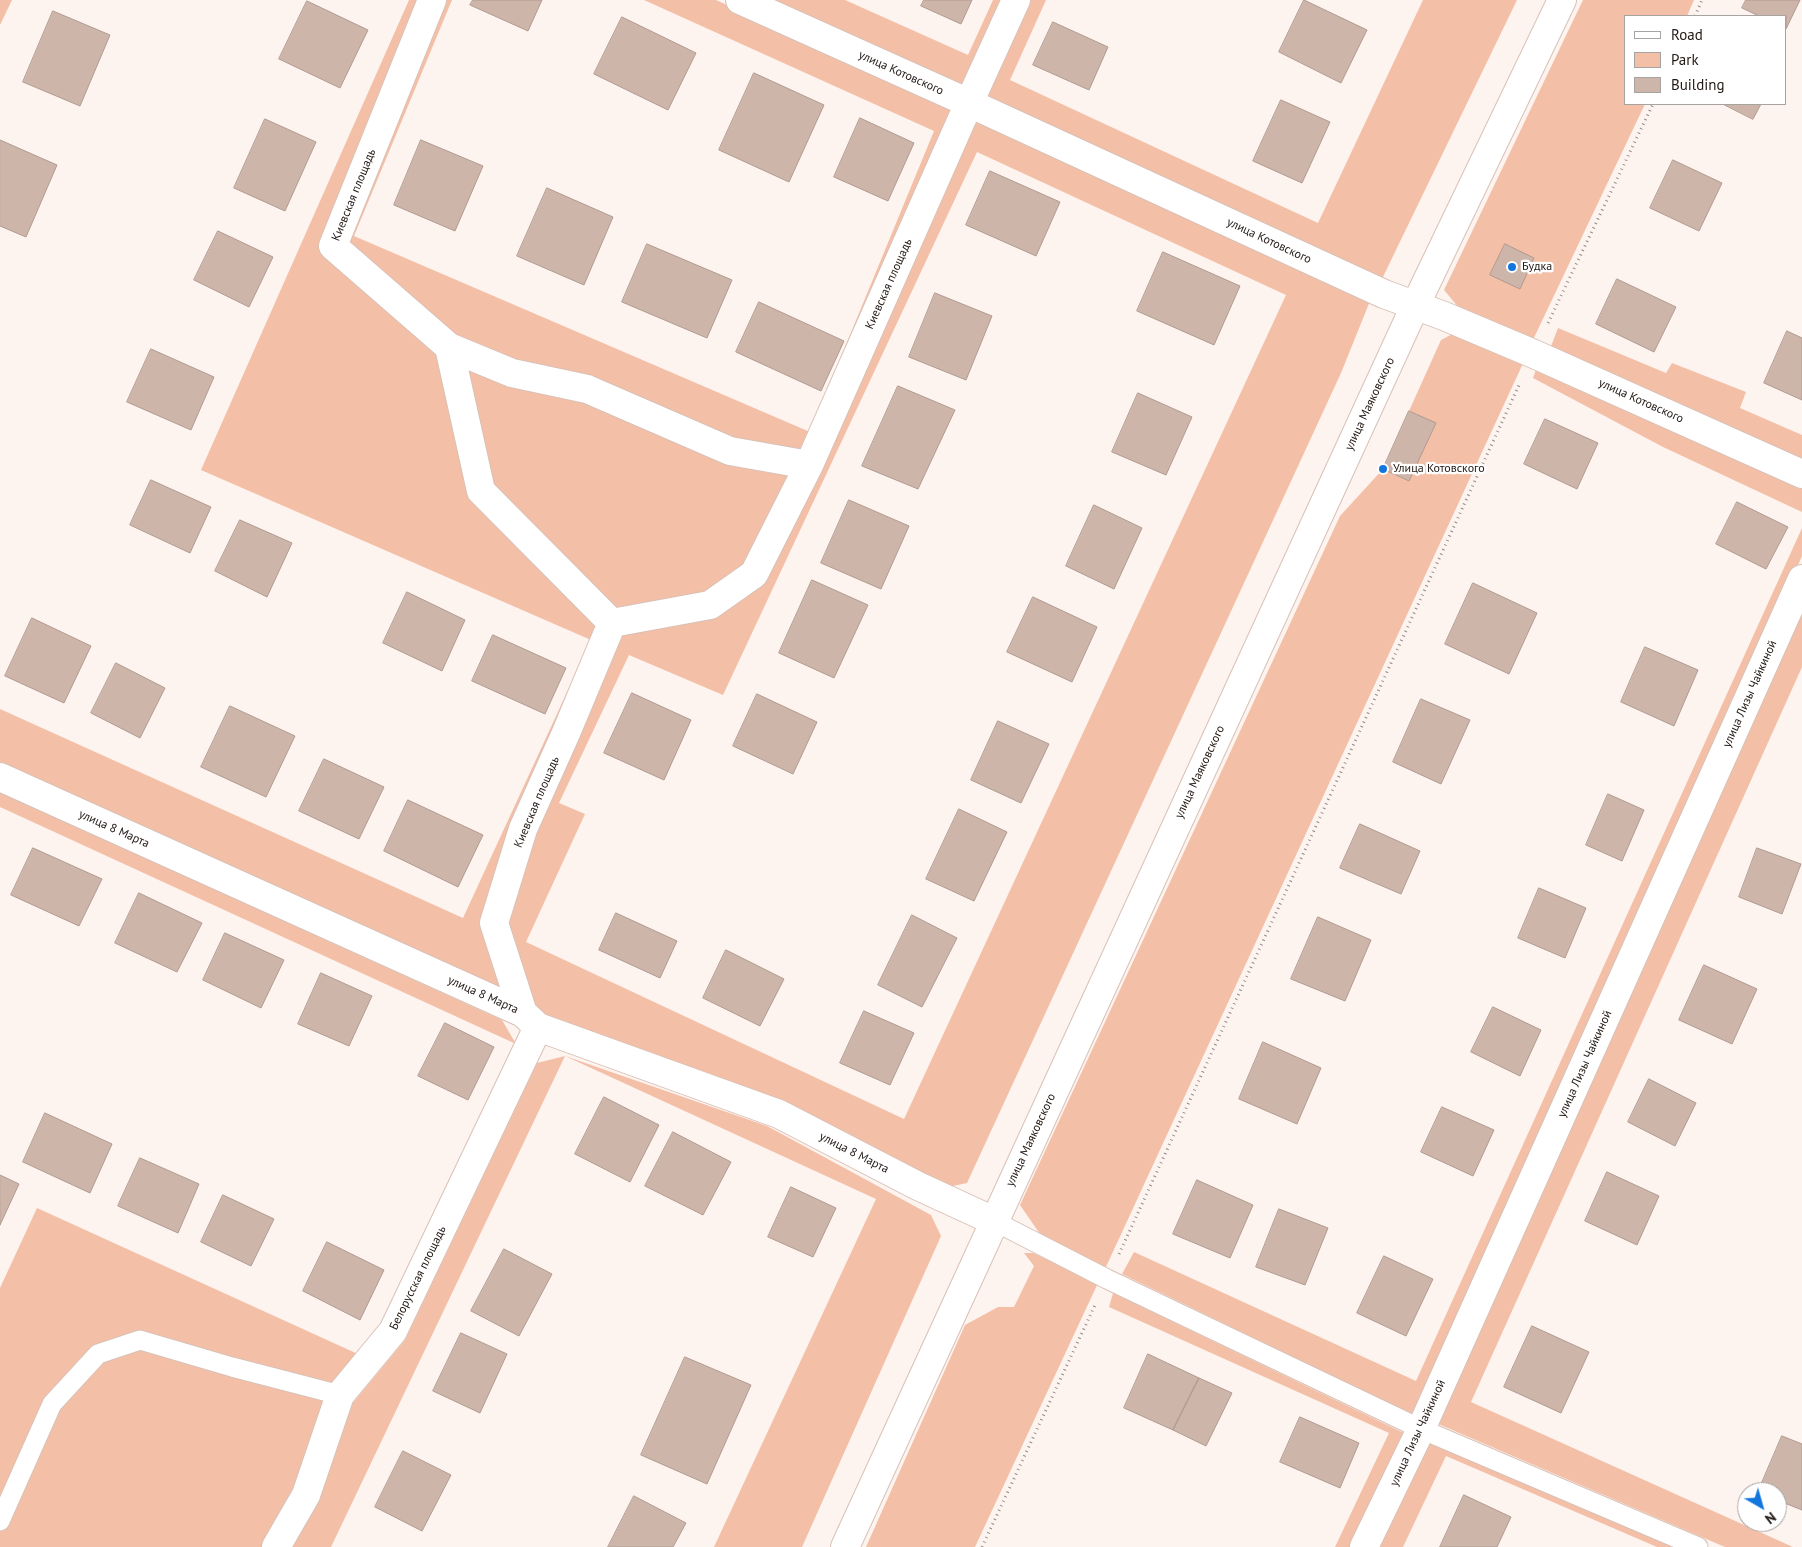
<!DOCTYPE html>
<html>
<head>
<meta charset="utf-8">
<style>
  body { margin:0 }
  #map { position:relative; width:1802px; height:1547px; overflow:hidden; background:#fdf3ef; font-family:"PT Sans",sans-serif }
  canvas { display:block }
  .legend { position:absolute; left:1624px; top:15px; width:162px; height:90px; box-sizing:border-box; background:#fff; border:1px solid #a6a3a1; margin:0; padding:6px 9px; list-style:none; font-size:15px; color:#211814 }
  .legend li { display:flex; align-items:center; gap:10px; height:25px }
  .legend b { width:25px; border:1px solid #a6a3a1 }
  .north { position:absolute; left:1737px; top:1482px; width:50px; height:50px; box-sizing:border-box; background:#fff; border:1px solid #a6a3a1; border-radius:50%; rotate:142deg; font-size:14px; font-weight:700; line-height:20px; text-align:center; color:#211814 }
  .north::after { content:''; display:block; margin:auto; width:18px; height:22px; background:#1376df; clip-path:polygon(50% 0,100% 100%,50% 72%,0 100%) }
</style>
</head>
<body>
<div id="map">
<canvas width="1802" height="1547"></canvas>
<ul class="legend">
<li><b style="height:6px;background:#fff"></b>Road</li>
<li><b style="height:14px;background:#f4bfa7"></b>Park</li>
<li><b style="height:14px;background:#cdb5aa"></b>Building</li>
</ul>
<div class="north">N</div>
</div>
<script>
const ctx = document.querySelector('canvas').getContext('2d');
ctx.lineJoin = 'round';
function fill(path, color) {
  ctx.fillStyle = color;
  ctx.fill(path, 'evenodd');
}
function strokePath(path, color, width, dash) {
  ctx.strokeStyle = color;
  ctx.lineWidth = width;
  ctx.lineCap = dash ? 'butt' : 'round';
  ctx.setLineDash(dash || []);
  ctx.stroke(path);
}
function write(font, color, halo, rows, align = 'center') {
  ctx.font = font + ' "PT Sans",sans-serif';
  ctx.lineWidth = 4.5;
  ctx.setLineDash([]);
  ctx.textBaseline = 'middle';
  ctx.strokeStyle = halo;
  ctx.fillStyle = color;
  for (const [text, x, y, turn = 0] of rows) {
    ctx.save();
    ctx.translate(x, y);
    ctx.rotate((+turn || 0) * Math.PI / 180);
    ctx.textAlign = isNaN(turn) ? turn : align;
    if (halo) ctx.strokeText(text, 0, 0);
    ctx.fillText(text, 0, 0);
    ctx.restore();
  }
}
fill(new Path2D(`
  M0,0H12L0,25Z
  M409,0H421L322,250L443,353L473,494L603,626L484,919L512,998L0,764V709L463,918L591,640L201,470Z
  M439,0H452L354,236L810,432L934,131L644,0H716L957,109L805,459L735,445L517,368L454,340L343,245Z
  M762,0H845L968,55L993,0H1008L963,90Z
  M1028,0H1046L1010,80L1318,223L1423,0H1517L1380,283L986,99Z
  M1583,0H1694L1687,16H1626V104H1645L1531,344L1465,315L1444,290Z
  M970,118L1370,301L1341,373L967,1183L948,1187L788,1103L545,1016L533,1003L504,925L530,830L616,633L760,580ZM977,152L1286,295L904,1119L526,942L585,814L559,803L629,655L723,695Z
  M1558,328L1666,373L1672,363L1746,392L1740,408L1802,435V460L1550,349Z
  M1458,331L1525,359L1105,1269L1042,1237L1020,1205L1340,516L1383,469L1408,480L1435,424L1409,411L1441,340Z
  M460,361L588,397L794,473L747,568L706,598L615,615L490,489Z
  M1537,367L1802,489V512L1663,447L1533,378Z
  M1802,528V556L1798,565L1417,1417L1122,1274L1134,1252L1416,1381Z
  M1802,601V667L1471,1402L1793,1547H1725L1436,1423Z
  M0,792L502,1020L516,1044L0,807Z
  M565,1056L767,1126L931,1215L941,1236L802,1547H714L876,1199L565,1056L331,1547H292L319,1499L352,1404L405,1340L537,1063Z
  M37,1208L360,1355L295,1487L261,1547H0V1288Z
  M1024,1253H1033L1098,1283L975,1547H866L965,1325L998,1307H1014L1034,1266Z
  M1113,1293L1408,1435L1355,1547H1335L1389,1433L1109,1307Z
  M1427,1442L1676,1547H1657L1446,1456L1403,1547H1376Z`), '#f4bfa7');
const building = new Path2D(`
  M473,0H542L528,31L470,5Z
  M924,0H972L961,24L921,6Z
  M1304,0L1367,30L1341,83L1279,52Z
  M1746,0H1800L1786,29V16H1759L1742,8Z
  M307,1L368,30L340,88L279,59Z
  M53,11L110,35L80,106L23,82Z
  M622,17L696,53L668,110L594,74Z
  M1053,22L1108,47L1089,90L1033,65Z
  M754,73L824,105L789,182L719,150Z
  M1281,100L1330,122L1302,183L1253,161Z
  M1723,104H1761L1753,119Z
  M860,118L914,143L888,201L834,177Z
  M265,119L316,142L285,211L234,188Z
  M0,140L57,165L26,237L0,226Z
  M421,140L483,166L455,231L394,205Z
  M1673,160L1722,183L1699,231L1650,208Z
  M990,171L1060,202L1036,256L966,225Z
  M547,188L613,217L584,285L517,256Z
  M218,231L273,257L249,307L194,280Z
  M647,244L732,280L707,338L622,302Z
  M1505,244L1534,258L1520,289L1490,275Z
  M1163,252L1240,286L1214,345L1137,311Z
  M1617,279L1676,307L1654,352L1596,324Z
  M935,293L992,316L966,380L909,357Z
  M759,302L844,341L821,391L736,352Z
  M1787,331L1802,338V400L1764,383Z
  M151,349L214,377L191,430L127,402Z
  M898,386L955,410L918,489L862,466Z
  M1138,393L1192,417L1166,475L1112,452Z
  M1409,411L1436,423L1409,481L1383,469Z
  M1545,419L1598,443L1577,489L1524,464Z
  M151,480L211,507L190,553L130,525Z
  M849,500L909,526L881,589L821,563Z
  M1737,502L1788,527L1766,569L1716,544Z
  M1094,505L1142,528L1114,589L1066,566Z
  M240,520L292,543L267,597L215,571Z
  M812,580L868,605L834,678L779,653Z
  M1473,583L1537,613L1509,674L1445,644Z
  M407,592L465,620L442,671L383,643Z
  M1033,597L1097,627L1072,682L1007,652Z
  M32,618L91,646L64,703L5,676Z
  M493,635L566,668L545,714L472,681Z
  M1645,647L1698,670L1674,726L1621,702Z
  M116,663L165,688L140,738L91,713Z
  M632,693L691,720L664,780L604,753Z
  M757,694L817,722L793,774L733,746Z
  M1421,699L1470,720L1441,784L1393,762Z
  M230,706L295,736L266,797L201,767Z
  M998,721L1049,744L1021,803L971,780Z
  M324,759L384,787L359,839L299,811Z
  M1608,794L1644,810L1622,861L1586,845Z
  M408,800L483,835L458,887L384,851Z
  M959,809L1007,832L974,901L926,879Z
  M1360,824L1420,851L1401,894L1340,868Z
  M33,848L102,879L79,926L11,895Z
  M1757,848L1801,864L1782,914L1739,897Z
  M1539,888L1586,908L1565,958L1518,938Z
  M139,893L202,923L177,972L115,943Z
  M616,913L677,941L660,978L599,950Z
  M912,915L957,938L922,1007L878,985Z
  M1318,917L1371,940L1345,1001L1291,979Z
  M225,933L284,960L261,1008L203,980Z
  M726,950L784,979L760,1026L703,998Z
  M1704,965L1757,989L1732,1044L1679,1020Z
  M321,973L372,996L349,1046L298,1024Z
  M1493,1007L1541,1030L1520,1076L1471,1052Z
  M864,1011L914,1033L890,1085L840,1063Z
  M445,1023L494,1047L468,1100L418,1076Z
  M1263,1042L1321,1068L1297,1124L1239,1099Z
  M1649,1079L1696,1103L1675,1146L1628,1122Z
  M604,1097L659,1125L630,1182L575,1154Z
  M1442,1107L1494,1130L1473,1176L1421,1152Z
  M45,1113L112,1144L90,1193L23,1162Z
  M673,1132L731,1162L703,1215L645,1186Z
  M140,1158L199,1184L178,1233L118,1206Z
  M1607,1172L1659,1196L1637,1245L1585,1221Z
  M0,1175L19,1184L0,1225Z
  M1197,1180L1253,1205L1230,1258L1173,1234Z
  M791,1187L836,1208L813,1257L768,1237Z
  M223,1195L274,1219L251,1266L201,1242Z
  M1279,1209L1328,1228L1305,1285L1256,1267Z
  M327,1242L384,1270L360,1320L303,1291Z
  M504,1249L552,1274L519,1336L471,1311Z
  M1384,1256L1433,1279L1406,1336L1357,1313Z
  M1532,1326L1589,1352L1561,1413L1504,1387Z
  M461,1333L507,1354L480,1413L433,1391Z
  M1148,1354L1199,1378L1173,1430L1124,1408Z
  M685,1357L751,1385L707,1484L641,1455Z
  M1199,1378L1232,1393L1206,1446L1173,1430Z
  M1300,1417L1359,1443L1340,1488L1280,1462Z
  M1782,1436L1802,1444V1510L1777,1500V1492H1758Z
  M403,1451L451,1475L422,1531L375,1507Z
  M1464,1495L1511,1517L1497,1547H1440Z
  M634,1496L686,1523L673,1547H608Z`);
fill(building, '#cdb5aa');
strokePath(building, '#b19a90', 1);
const lane = new Path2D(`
  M994,1221L1107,1279L1421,1429L1698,1547
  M0,1521L52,1404L98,1354L140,1340L232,1367L340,1395`);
const street = new Path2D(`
  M432,0L333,246L449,347L512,373L587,389L730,451L809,465L969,103L1016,0
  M740,0L969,103L1384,294L1444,316L1534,354L1802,474
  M449,347L481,491L612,623L566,733L523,829L494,923L523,1013
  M612,623L710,605L754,574L809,465
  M0,777L523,1013L538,1027L779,1114L918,1186L994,1221
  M276,1547L306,1495L340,1395L393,1331L538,1027
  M1364,1547L1421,1429L1802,579`);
const secondary = new Path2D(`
  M845,1547L1415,306L1562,0`);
strokePath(lane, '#d9c1b6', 21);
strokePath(street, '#d9c1b6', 30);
strokePath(secondary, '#d9c1b6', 30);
strokePath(new Path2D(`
  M1695,16L1702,0
  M1548,323L1653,104
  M1119,1254L1520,383
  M982,1547L1095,1305`), '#958c88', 3, [1, 4]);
strokePath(lane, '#fff', 19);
strokePath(street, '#fff', 28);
strokePath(secondary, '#fff', 28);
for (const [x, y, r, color] of [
  [1512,267,5,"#1376df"],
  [1383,469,5,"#1376df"]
]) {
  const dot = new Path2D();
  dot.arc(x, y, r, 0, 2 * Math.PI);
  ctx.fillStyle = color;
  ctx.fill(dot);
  strokePath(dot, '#fff', 2);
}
write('12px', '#211814', '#fff', [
  ["улица Котовского",901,73,24],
  ["Киевская площадь",354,195,-68],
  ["улица Котовского",1269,241,25],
  ["Киевская площадь",889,284,-66],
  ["улица Котовского",1641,401,24],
  ["улица Маяковского",1370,404,-65],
  ["улица Лизы Чайкиной",1750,694,-66],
  ["улица Маяковского",1200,772,-65],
  ["Киевская площадь",537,802,-67],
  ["улица 8 Марта",114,829,24],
  ["улица 8 Марта",483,995,24],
  ["улица Лизы Чайкиной",1585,1064,-66],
  ["улица Маяковского",1031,1140,-65],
  ["улица 8 Марта",854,1153,27],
  ["Белорусская площадь",418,1278,-64],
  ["улица Лизы Чайкиной",1418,1433,-65]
]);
write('12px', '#211814', '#fff', [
  ["Будка",1522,267],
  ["Улица Котовского",1393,469]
], 'left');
</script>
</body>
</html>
